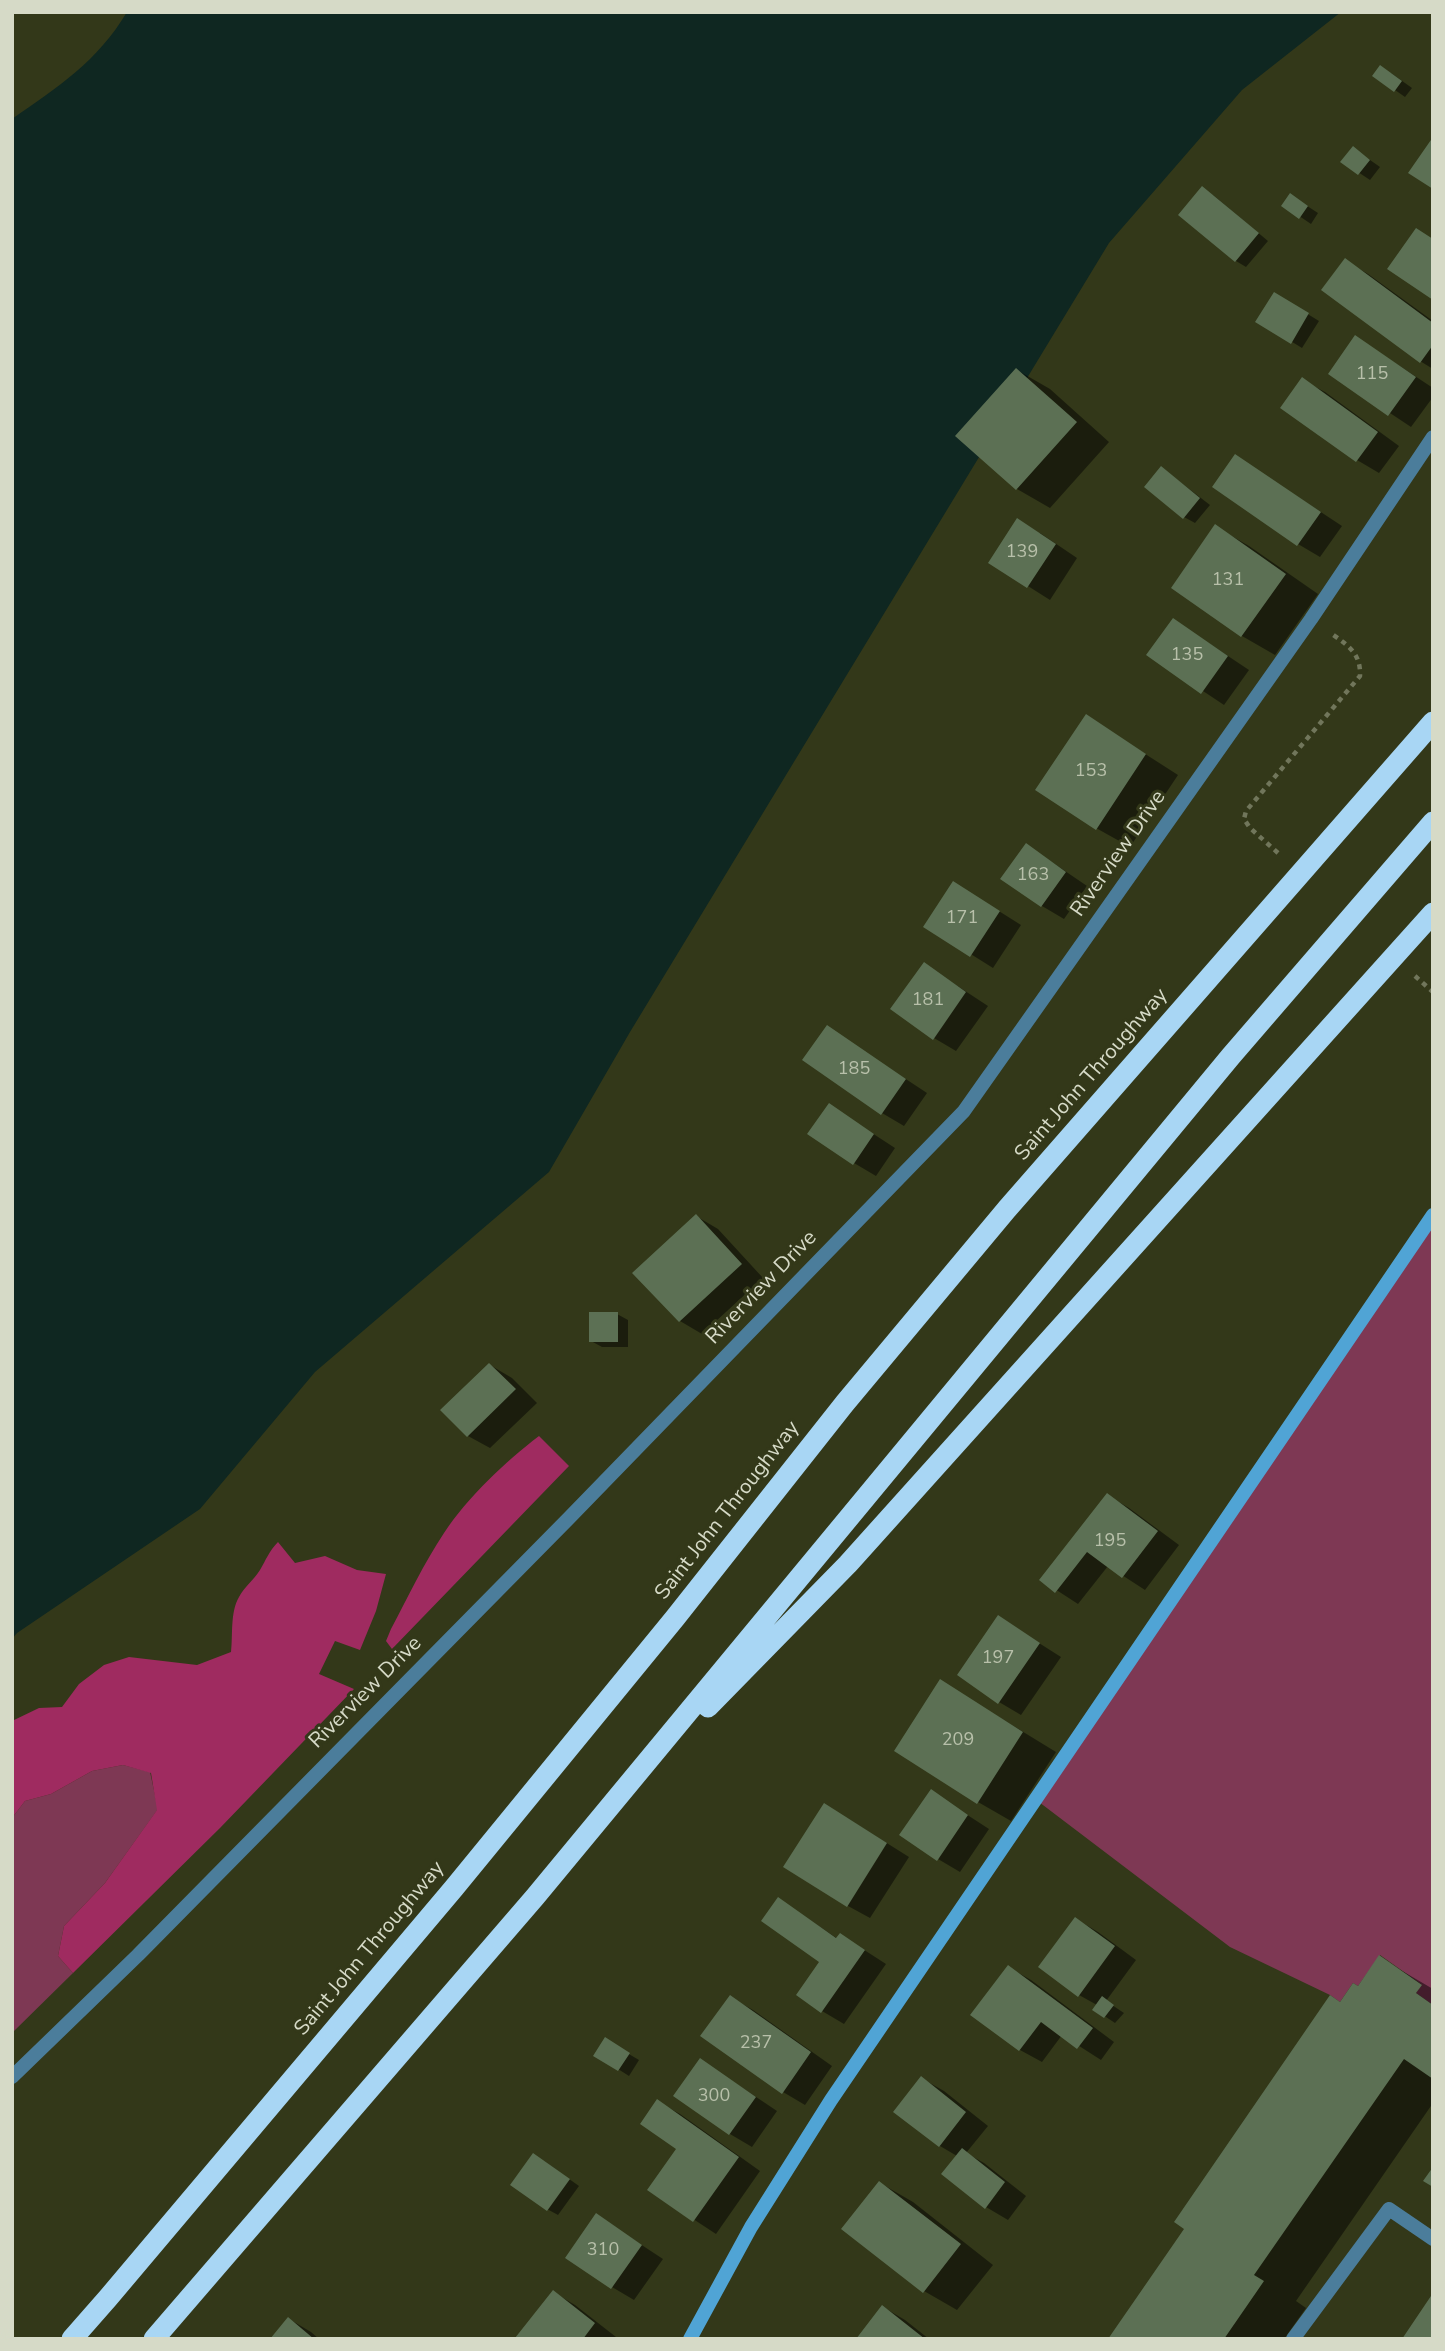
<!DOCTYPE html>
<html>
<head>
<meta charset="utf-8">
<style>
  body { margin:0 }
  #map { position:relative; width:1445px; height:2351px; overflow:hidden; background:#333819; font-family:"Nunito Sans",sans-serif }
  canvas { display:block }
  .frame { position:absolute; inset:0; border:14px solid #d6dac7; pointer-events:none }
</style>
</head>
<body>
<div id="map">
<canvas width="1445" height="2351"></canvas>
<div class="frame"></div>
</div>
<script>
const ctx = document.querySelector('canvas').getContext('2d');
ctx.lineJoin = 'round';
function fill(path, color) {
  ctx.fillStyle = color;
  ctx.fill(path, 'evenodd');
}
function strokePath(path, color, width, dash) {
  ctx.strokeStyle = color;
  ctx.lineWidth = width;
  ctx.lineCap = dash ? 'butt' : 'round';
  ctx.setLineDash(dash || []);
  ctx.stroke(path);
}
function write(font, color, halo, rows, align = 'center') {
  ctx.font = font + ' "Nunito Sans",sans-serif';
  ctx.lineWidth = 6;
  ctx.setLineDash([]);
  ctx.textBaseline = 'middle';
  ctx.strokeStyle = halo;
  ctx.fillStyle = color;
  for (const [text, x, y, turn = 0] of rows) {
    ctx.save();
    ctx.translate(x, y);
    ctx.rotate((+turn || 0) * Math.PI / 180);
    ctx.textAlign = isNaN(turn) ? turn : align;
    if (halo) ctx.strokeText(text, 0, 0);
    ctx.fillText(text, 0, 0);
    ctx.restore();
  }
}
fill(new Path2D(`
  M1433,1215V2005L1416,1993L1421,1984L1380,1955L1358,1986L1353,1983L1340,2002L1330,1995L1230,1947L1035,1799Z
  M123,1765L150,1772L158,1809L105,1883L64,1926L58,1956L73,1973L12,2033V1818L25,1801L51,1794L92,1771Z`), '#7e3854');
fill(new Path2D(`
  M539,1436L569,1466L392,1649L386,1641L391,1629C408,1597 424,1563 444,1533C467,1498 506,1461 539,1436Z
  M278,1542L295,1563L325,1556L357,1570L386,1574L376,1611L360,1650L335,1641L319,1674L354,1689L220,1828L73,1973L58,1956L64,1926L105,1883L157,1810L151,1773L123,1765L92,1771L51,1794L25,1801L12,1818V1721L39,1708L62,1707L79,1684L104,1665L129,1657L197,1665L231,1652C233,1636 230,1612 239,1597C244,1587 254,1580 260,1570C266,1560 269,1551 278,1542Z`), '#9f2b60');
fill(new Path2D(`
  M127,12H1341L1242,90L1109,243L630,1032L549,1172L315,1372L200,1509L17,1633L12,1639V119C58,87 97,62 127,12Z`), '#0f2721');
fill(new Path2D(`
  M1391,73L1412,88L1405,97L1395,90Z
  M1353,148L1380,167L1370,180L1343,162Z
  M1213,195L1268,241L1246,267L1236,261Z
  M1301,202L1318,213L1311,224L1283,205Z
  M1346,261L1368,274L1433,321V369L1420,361Z
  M1275,294L1319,321L1302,348L1258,321Z
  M1356,337L1433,388V397L1411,427L1330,373Z
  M1017,370L1050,389L1109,442L1050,508L1017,489Z
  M1302,380L1325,392L1399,446L1379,473L1357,460Z
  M1236,456L1342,526L1320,557L1298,544Z
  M1162,468L1210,505L1195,523L1184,517Z
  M1216,527L1249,546L1318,594L1275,655L1242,636Z
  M1040,533L1077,558L1050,600L990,562Z
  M1174,620L1249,670L1224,705L1149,655Z
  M1086,716L1178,775L1130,847L1096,828Z
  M1027,845L1087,886L1064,919L1042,906Z
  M975,896L1021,925L993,968L926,926Z
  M924,964L988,1006L956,1051L934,1038Z
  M827,1027L927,1093L904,1126L882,1113Z
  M829,1105L895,1148L876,1176L854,1163Z
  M696,1216L718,1229L763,1278L702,1334L680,1321Z
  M617,1314L628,1320V1347H602L591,1341Z
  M490,1365L512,1378L537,1403L490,1448L468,1436Z
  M1107,1495L1129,1508L1179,1545L1145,1590L1108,1566L1078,1604L1041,1580Z
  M998,1617L1061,1657L1021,1715L999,1702Z
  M940,1681L1056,1752L1011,1821L978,1802Z
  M932,1792L989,1829L960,1872L938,1859Z
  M847,1818L909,1857L870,1918L848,1906Z
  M779,1899L838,1939L841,1935L886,1964L844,2024L822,2011L821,1962Z
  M1076,1919L1098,1932L1136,1960L1106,2001L1124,2013L1115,2023L1094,2009L1097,2005L1079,1995Z
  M1380,1958L1433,1989V2103L1296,2301L1306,2308L1284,2339H1110L1341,2004L1359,1988Z
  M1008,1967L1031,1980L1114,2042L1101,2060L1062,2035L1042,2062L1020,2050Z
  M730,1997L753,2010L832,2066L805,2105L783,2092Z
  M605,2040L639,2060L629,2076L596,2055Z
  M701,2060L777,2111L752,2147L730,2134Z
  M921,2078L944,2091L988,2126L966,2153L984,2163L1026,2196L1008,2220L986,2207L957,2156L940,2146Z
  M658,2102L680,2114L760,2171L716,2234L649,2190L678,2149Z
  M544,2161L579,2186L558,2215L547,2209Z
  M880,2183L913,2202L993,2265L957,2310L924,2291Z
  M596,2215L663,2259L634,2300L612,2287Z
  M553,2292L575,2305L616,2337L519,2339Z
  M883,2307L905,2320L929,2339H858Z
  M289,2319L311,2332L319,2339H272Z`), '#0007');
fill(new Path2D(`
  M1380,65L1402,81L1394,92L1372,76Z
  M1433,137V189L1408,173Z
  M1353,146L1370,160L1358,175L1340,162Z
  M1202,186L1259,233L1235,262L1178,215Z
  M1290,193L1308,206L1299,219L1281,206Z
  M1416,228L1433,239V300L1387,269Z
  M1345,258L1433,323V345L1420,363L1321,290Z
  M1274,292L1309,313L1291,344L1255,322Z
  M1355,335L1416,377L1388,416L1328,374Z
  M1016,368L1077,422L1016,490L955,436Z
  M1302,377L1378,432L1356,462L1280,408Z
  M1235,454L1321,512L1297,546L1212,487Z
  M1161,466L1200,498L1183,519L1144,487Z
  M1017,518L1056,544L1027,588L988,563Z
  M1215,524L1286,574L1241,637L1171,588Z
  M1173,618L1228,656L1201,694L1146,655Z
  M1086,714L1146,754L1096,830L1035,790Z
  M1026,843L1066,872L1041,907L1000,879Z
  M953,881L1000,911L970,957L923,927Z
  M924,962L966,992L933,1040L890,1009Z
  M827,1025L906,1079L881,1115L802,1060Z
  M829,1103L874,1134L853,1165L807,1134Z
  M696,1214L742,1264L679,1322L632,1273Z
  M589,1312H618V1342H589Z
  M489,1363L516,1389L467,1437L440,1410Z
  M1107,1493L1158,1531L1122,1578L1087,1552L1055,1593L1039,1580Z
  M998,1615L1040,1643L998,1704L957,1675Z
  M940,1679L1023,1732L977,1804L894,1751Z
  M931,1789L968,1815L937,1861L899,1835Z
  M824,1803L887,1843L847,1907L783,1867Z
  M778,1897L836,1938L840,1933L865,1950L821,2013L796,1995L819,1962L761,1921Z
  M1075,1917L1115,1946L1078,1997L1038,1967Z
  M1379,1955L1422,1985L1416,1993L1433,2005V2079L1404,2059L1254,2275L1264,2281L1224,2339H1108L1184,2229L1174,2222L1330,1995L1340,2002L1353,1983L1358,1986Z
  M1008,1965L1093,2028L1077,2049L1041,2022L1019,2051L970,2015Z
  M730,1995L811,2052L782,2094L700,2036Z
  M1102,1996L1114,2005L1104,2018L1092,2010Z
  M605,2037L630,2053L618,2071L593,2056Z
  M700,2058L756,2097L729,2135L673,2096Z
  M921,2076L966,2112L939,2147L893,2112Z
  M657,2099L739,2157L693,2222L647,2190L676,2149L640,2124Z
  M962,2148L1005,2182L985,2209L941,2174Z
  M533,2153L570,2179L547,2211L510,2185Z
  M1433,2167V2187L1423,2181Z
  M879,2181L961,2244L923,2293L841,2229Z
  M596,2213L642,2245L611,2289L565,2258Z
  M553,2290L595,2323L583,2339H516L515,2338Z
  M1433,2293V2339H1402Z
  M882,2305L925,2339H856Z
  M288,2317L314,2339H270Z`), '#5c7054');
strokePath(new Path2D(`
  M1278,853L1250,828L1244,819L1246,811L1360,676C1361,654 1349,646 1332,634
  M1415,976L1433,992`), '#71765b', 4.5, [5, 5]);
strokePath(new Path2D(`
  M12,2077L138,1955L570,1517L964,1111L1311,619L1433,437
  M1293,2339L1389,2209L1433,2239`), '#4b7d9b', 14);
strokePath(new Path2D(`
  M690,2339L751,2227L831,2100L1433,1215`), '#50a4d5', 14);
strokePath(new Path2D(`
  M708,1707L848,1564L1433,913
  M72,2339L108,2298L454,1888L675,1618L845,1403L1007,1209L1433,722
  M154,2339L535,1897L1231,1056L1433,822`), '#a8d6f4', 21);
write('18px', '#b8c0aa', null, [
  ["115",1372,375],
  ["139",1022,553],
  ["131",1228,581],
  ["135",1187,656],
  ["153",1091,772],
  ["163",1033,876],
  ["171",962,919],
  ["181",928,1001],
  ["185",854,1070],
  ["195",1110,1542],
  ["197",998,1659],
  ["209",958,1741],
  ["237",756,2044],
  ["300",714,2097],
  ["310",603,2251]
]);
write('21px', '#d6dac7', '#333819', [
  ["Riverview Drive",1119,854,-55],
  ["Saint John Throughway",1092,1075,-49],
  ["Riverview Drive",762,1288,-46],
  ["Saint John Throughway",728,1511,-52],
  ["Riverview Drive",366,1693,-45],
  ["Saint John Throughway",370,1949,-50]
]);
</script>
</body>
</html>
